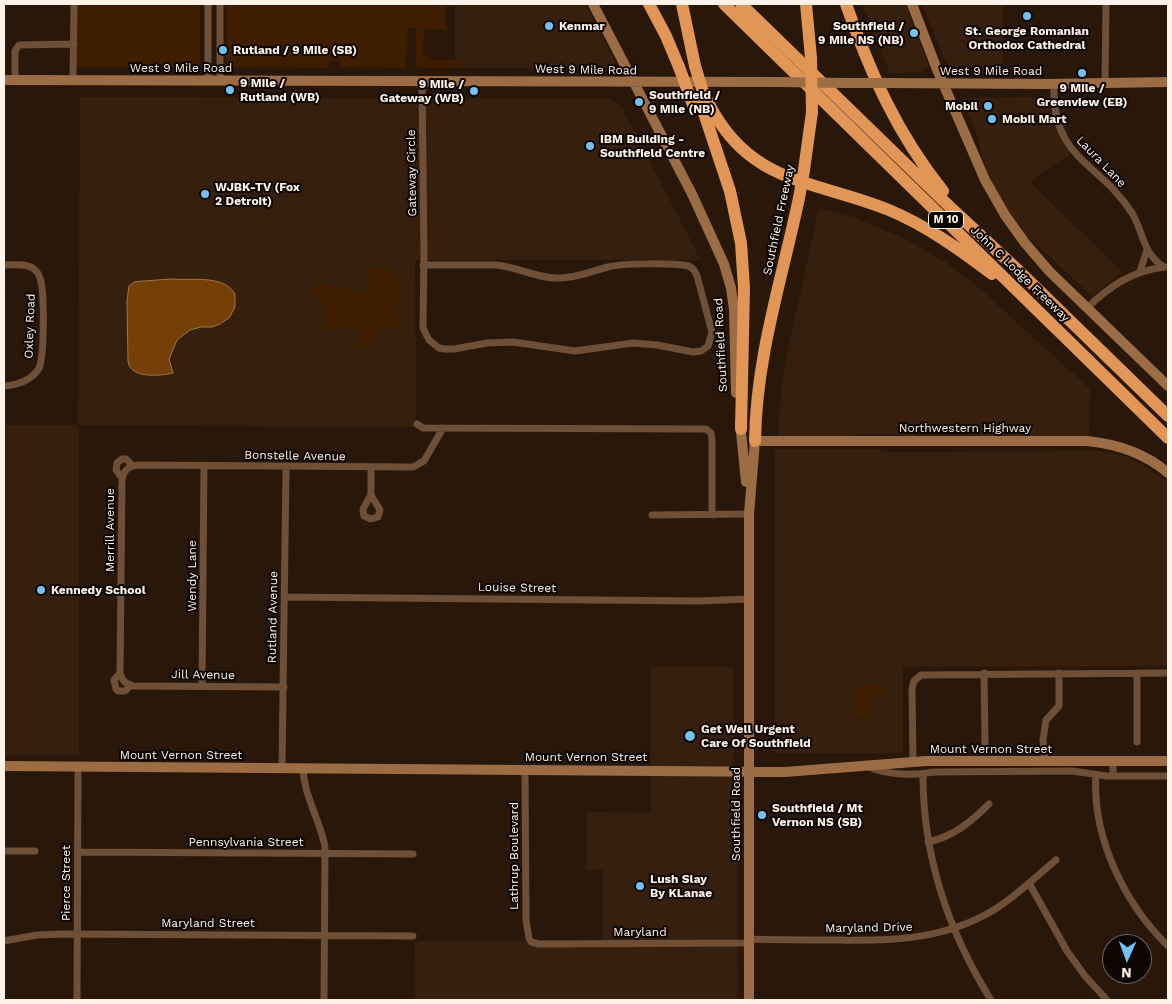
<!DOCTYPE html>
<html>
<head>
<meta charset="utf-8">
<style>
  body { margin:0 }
  #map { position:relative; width:1172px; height:1004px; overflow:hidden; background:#29180a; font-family:"Work Sans",sans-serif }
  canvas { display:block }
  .frame { position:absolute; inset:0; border:5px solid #fff2e9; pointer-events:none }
  .north { position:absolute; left:1102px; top:934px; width:50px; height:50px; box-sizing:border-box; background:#0c0502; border:1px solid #6d645e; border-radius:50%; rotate:182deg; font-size:14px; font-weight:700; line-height:20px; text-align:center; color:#fff2e9 }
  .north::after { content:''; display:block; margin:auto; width:18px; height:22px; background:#72c1f5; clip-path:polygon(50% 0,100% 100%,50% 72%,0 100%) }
</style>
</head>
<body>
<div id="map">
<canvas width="1172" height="1004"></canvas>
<div class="frame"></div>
<div class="north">N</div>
</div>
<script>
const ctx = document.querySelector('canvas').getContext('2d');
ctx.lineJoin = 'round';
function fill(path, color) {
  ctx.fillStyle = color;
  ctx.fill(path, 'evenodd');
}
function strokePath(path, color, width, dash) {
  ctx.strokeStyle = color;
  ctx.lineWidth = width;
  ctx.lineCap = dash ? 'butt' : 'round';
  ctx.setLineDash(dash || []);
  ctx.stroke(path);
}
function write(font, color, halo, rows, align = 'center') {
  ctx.font = font + ' "Work Sans",sans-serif';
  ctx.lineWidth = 4;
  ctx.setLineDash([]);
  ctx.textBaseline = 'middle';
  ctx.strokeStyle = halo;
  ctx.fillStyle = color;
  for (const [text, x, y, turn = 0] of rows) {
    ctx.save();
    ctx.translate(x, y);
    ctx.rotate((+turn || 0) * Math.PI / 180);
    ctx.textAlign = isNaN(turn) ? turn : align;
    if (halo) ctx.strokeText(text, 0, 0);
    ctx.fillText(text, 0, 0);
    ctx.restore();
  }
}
fill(new Path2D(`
  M455,4H583L587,7L614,59L616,68H455Z
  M862,4H905L929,66L920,72L890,73Z
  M922,4H1003V66H950L943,56Z
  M80,97L611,99L622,108L695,249L697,256L702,260H415L416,427L79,425V755H4V425H78Z
  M1058,97V110L1062,126L1067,137L1076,150L1030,182L1122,272L1092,296L1024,233L1003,203L986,170L978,137L962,98Z
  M819,208L855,218L901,237L947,263L979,288L1090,389L1089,439L988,437L961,433H917L910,437L895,434H867L853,435L851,436H778L781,392L788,349Z
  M775,449H876L884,452L1102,451L1124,456L1141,464L1168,482V666L903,667V753H775Z
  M650,667H734V758L737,788L738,1000H414L415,941H525L528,945L537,947L602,945L603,870H586V812L651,813Z`), '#36200d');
fill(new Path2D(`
  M77,4H200V67H77Z
  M226,4H445L446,30H424L423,55L429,56V60H460L459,68H418L416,65V28H407L406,68L342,67L338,61H329V68L231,67L226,61Z
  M373,267C384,267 390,268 397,276V291L399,298L396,311L400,325L393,327L381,328L376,336V341L361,349L358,347L364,337L363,332L348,327L327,331C322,321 326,310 319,300C315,295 310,296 311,288L319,283L326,284L334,289L351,288L364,293L367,291V268Z
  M859,684L884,685V695L870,697V714L868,716H856V694L859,693Z`), '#3f1e00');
const water = new Path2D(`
  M171,279C190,281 224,274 235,294V307L229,318L220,324L212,327H201L190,330L177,340L169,359L173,373C160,376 130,379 128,361L127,301L129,286L134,282Z`);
fill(water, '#753f08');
strokePath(water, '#9e754c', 1);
strokePath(new Path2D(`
  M220,4V81
  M15,80V51L19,45L74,44
  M73,80L74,4
  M422,80L424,255L423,328L429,340L439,348L444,349H454L487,343L513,342L575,351L633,343L657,345L693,352L701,351L708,346L712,332L697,276L694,270L689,266C674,263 623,263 608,267C592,271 577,278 560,278C538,279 518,267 496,265H423
  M208,81V4
  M1054,84C1051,160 1099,161 1132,213C1144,233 1142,253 1164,267
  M1105,84L1106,4
  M4,265C13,265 27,263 34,269C38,272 40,277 41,282C44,295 45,360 38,370C30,381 16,385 4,386
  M1140,271L1147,250
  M1087,308C1111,285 1132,271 1165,267
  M417,424L423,428L706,429L711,433L712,440V515
  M122,478L116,470L117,463L122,459H126L133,466
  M371,495L380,510L378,517L371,519L364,516L363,509L371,495V468
  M652,515L749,514
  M284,597L699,601L749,599
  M120,673L114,680L116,689L118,691H125L131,685
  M984,673L985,743
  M1137,673V742
  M202,686L204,466
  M284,687L134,686C127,685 122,681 120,673L122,481C123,471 128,466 138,465L413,467L424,461L443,428
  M1045,761L1043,740L1046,720L1059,706V673
  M913,762L912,689L914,681L921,675L1168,673
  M869,767C888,775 913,776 934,772L1072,771L1107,776H1168
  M282,768L286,467
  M303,768C304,797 320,819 325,847L324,1000
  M525,770L526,920L529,938L531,942L539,944L749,943
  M923,775C923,857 948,931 991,1000
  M1096,775C1092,837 1124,903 1168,946
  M1113,776V761
  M928,842C953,837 972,821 989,804
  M4,851H35
  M78,852L413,854
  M1029,883L1067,951L1085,976L1107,1000
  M749,939C779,940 808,940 837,940C888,941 937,940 983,916C1010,902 1033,879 1056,860
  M4,941L37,935L62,934L413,936
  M77,1000L78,767`), '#6e4f38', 7);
strokePath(new Path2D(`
  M593,4L692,194L724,264L731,288L734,309L736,393
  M912,4L936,67L985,180L1005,215L1025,243L1049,271L1168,386
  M4,80L780,82
  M844,83H862
  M886,83L1047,84L1168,82
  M740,422L746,482
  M4,766L785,772L926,761H1168
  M749,1000V514L755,441H1087C1117,444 1145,453 1168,473`), '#9c6c45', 10);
strokePath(new Path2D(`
  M649,4L666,36L679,67
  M682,4L695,66
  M724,4L1168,438
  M741,4L952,209L1022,274L1168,416
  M806,4L811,58
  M846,4C871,74 896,132 943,191
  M701,104L730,191L741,243L744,288L741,429
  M709,104C750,185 815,180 889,210C927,226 959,249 992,274
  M804,170L812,112
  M755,441C756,357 782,279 799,198`), '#e19556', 12);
strokePath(new Path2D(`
  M780,82L844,83
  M862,83H886`), '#9c6c45', 10);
strokePath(new Path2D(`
  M811,58L812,112
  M695,66L702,89L709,104
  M679,67L693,105
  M799,198L804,170`), '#e19556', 12);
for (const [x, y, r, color] of [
  [1027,16,5,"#72c1f5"],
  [549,26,5,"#72c1f5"],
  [914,33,5,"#72c1f5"],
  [223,50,5,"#72c1f5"],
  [1082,73,5,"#72c1f5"],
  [230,90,5,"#72c1f5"],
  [474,91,5,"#72c1f5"],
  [639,102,5,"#72c1f5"],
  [988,106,5,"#72c1f5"],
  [992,119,5,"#72c1f5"],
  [590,146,5,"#72c1f5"],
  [205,194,5,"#72c1f5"],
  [41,590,5,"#72c1f5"],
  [690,736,6,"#72c1f5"],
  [762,815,5,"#72c1f5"],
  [640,886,5,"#72c1f5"]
]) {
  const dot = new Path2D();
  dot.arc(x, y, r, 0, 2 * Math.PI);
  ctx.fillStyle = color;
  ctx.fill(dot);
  strokePath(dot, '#0c0502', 2);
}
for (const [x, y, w] of [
  [946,220,35]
]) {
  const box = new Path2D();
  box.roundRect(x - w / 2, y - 8.5, w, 17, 4);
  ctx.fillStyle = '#0c0502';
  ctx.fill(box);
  strokePath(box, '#fff2e9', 1);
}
write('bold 11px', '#fff2e9', null, [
  ["M 10",946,220]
]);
write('bold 12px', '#fff2e9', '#0c0502', [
  ["Kenmar",559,26],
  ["Southfield /",904,26,"right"],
  ["9 Mile NS (NB)",904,40,"right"],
  ["St. George Romanian",1027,31,"center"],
  ["Orthodox Cathedral",1027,45,"center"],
  ["Rutland / 9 Mile (SB)",233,50],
  ["9 Mile /",240,83],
  ["Rutland (WB)",240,97],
  ["9 Mile /",464,84,"right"],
  ["Gateway (WB)",464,98,"right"],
  ["9 Mile /",1082,88,"center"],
  ["Greenview (EB)",1082,102,"center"],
  ["Southfield /",649,95],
  ["9 Mile (NB)",649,109],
  ["Mobil",978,106,"right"],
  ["Mobil Mart",1002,119],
  ["IBM Building -",600,139],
  ["Southfield Centre",600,153],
  ["WJBK-TV (Fox",215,187],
  ["2 Detroit)",215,201],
  ["Kennedy School",51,590],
  ["Get Well Urgent",701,729],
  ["Care Of Southfield",701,743],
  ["Southfield / Mt",772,808],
  ["Vernon NS (SB)",772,822],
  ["Lush Slay",650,879],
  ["By KLanae",650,893]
], 'left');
write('12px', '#fff2e9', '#0c0502', [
  ["West 9 Mile Road",181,68],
  ["West 9 Mile Road",586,70,1],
  ["West 9 Mile Road",991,71],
  ["Laura Lane",1101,162,46],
  ["Gateway Circle",412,173,-91],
  ["Southfield Freeway",779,220,-78],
  ["John C Lodge Freeway",1020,274,44],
  ["Oxley Road",30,326,-88],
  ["Southfield Road",721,345,-93],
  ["Northwestern Highway",965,428],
  ["Bonstelle Avenue",295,456,1],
  ["Merrill Avenue",110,530,-90],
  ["Wendy Lane",192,576,-90],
  ["Louise Street",517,588,1],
  ["Rutland Avenue",273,617,-89],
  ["Jill Avenue",203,675,1],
  ["Mount Vernon Street",991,749],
  ["Mount Vernon Street",181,755],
  ["Mount Vernon Street",586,757],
  ["Southfield Road",736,814,-90],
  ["Pennsylvania Street",246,842],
  ["Lathrup Boulevard",514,856,-90],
  ["Pierce Street",66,883,-90],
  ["Maryland Street",208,923],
  ["Maryland Drive",869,928,-1],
  ["Maryland",640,932]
]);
</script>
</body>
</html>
